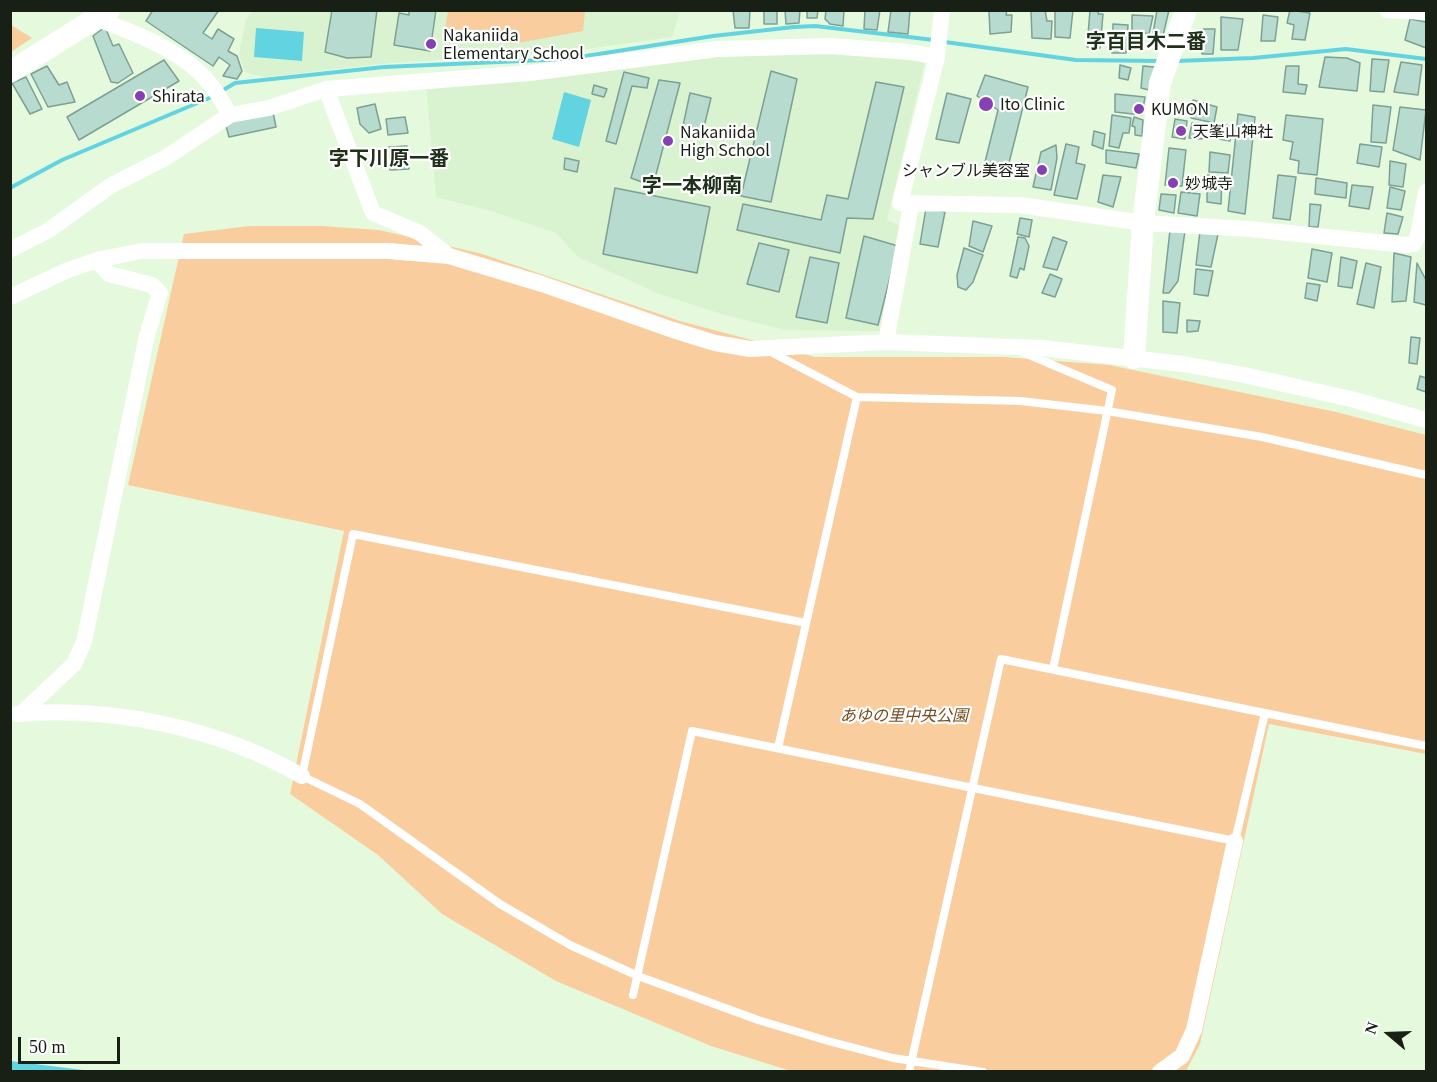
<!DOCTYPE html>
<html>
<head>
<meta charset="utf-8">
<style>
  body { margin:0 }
  #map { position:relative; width:1437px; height:1082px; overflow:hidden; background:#e5f9dd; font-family:Georgia,serif }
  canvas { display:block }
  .frame { position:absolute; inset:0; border:12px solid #181f15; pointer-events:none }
  .north { position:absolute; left:1359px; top:1004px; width:60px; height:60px; -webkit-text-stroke:4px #fff; paint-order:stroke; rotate:289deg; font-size:16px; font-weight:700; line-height:24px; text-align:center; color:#181f15 }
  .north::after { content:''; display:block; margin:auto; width:21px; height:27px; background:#181f15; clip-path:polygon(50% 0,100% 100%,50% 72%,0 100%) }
  .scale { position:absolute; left:18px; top:1037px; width:102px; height:27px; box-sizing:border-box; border:3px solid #181f15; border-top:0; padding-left:8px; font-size:18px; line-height:21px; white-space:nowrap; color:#181f15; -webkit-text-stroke:4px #fff; paint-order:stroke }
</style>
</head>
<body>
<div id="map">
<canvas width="1437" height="1082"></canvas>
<div class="frame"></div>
<div class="north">N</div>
<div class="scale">50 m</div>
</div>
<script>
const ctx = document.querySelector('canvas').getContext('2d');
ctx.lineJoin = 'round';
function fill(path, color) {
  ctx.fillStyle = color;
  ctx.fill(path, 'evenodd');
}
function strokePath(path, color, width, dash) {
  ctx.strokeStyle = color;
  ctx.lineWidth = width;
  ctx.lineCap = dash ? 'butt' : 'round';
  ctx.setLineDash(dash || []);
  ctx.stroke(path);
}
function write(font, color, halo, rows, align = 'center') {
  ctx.font = font + ' Georgia,"Noto Sans JP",serif';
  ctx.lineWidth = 4.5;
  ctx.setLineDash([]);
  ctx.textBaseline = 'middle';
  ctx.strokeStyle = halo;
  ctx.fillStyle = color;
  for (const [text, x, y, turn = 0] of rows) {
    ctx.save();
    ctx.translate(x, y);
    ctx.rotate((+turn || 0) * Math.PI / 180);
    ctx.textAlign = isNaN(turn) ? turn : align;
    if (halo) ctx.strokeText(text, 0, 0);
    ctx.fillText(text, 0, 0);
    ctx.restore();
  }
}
fill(new Path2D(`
  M252,11H680L672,37L572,51L391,63L264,77L245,72L239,54L246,20Z
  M831,51L925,61L887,220L902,227L881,331L785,330L725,315L659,294L578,257L556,233L491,211L436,197L426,85L721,54Z`), '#d9f2cf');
fill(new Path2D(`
  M448,11V10L585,11L583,31L512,44L445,30Z
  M11,25L32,38L11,52Z
  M249,226H321L379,230L479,253L680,321L815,357H1004L1109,365L1336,412L1426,435V754L1269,724L1200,1044L1186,1071H791L711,1046L556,981L442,914L378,855L290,794L344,531L128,485L184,234Z`), '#facd9f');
fill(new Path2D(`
  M256,28L304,32L302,61L254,57Z
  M564,92L591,100L579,147L552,139Z
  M11,1061L91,1071H11Z`), '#62d4e1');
strokePath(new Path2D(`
  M945,42L1076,60L1161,61
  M1177,61L1253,58L1346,49L1426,59
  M220,92L235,83L384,67L567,59L713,36L794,27L815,26L934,40
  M10,188L62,160L214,96`), '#62d4e1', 4);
const building = new Path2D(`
  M153,10H219L203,33L212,39L218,29L234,39L228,51L237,56L242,71L237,79L223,76L230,65L219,57L213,66L146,21Z
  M332,10H377L371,57L347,58L325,52Z
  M409,10H436L430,51L394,45L399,13L409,15Z
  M733,10H750L749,28H735Z
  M764,10H777V24H764Z
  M785,10H800L799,23L786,24Z
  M807,10H818L817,18H807Z
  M826,10H844L843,26L830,24L825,19Z
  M865,10H880L877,30L864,29Z
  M891,10H910L908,34L888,32Z
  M989,10H1007L1006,15H1012L1011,32L990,34Z
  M1031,10H1045L1047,21H1052L1051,39L1032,38Z
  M1055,10H1073L1070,38L1055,37Z
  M1090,10H1099L1098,14H1103L1100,48L1087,47Z
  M1157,10H1169L1162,40L1152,39Z
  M1290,10L1310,13L1305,40L1292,39L1294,25L1287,23Z
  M1132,15L1153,16L1149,34L1132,30Z
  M1263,15L1278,17L1275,41H1261Z
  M1221,17L1243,19L1238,50H1221Z
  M1410,19L1426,22V48L1405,40Z
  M1113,24L1128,25L1126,53H1112Z
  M105,27L113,46L119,44L133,73L118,83L111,82L93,36Z
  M1203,29H1215L1213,54H1202Z
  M1325,57L1347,58L1360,63L1357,91L1319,87Z
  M1372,59L1389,60L1384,92L1370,91Z
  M164,60L179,81L79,140L67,117Z
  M1401,62L1422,65L1418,95L1394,92Z
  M1120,65L1131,68L1128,80L1119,78Z
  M47,66L59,85L67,82L75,102L48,107L31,74Z
  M1143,66L1155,67L1149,90L1141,88Z
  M1286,66H1299L1298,84L1307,85L1305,94L1283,92Z
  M771,71L797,79L771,202L741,196Z
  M624,72L649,78L647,88L632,86L616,144L606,141Z
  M985,75L1028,87L1008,167L985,162L998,110L977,96Z
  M26,77L42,109L30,114L12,83Z
  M659,80L680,83L653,186L631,178Z
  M876,82L904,87L873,219L847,218L840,253L737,230L743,204L821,220L827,195L848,199Z
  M594,85L607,89L604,97L592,94Z
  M690,93L711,98L703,131L683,126Z
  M947,93L971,99L959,143L936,139Z
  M1115,94L1145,97L1142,115L1115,112Z
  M1193,100L1217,107L1214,123L1191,118Z
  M375,104L381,129L369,133L360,124L357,108Z
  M1373,105L1391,107L1386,143L1371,142Z
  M1400,107L1426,110L1420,160L1393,150Z
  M273,112L276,127L229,137L225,122Z
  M1238,114L1255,117L1245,214L1228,211Z
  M1112,115L1131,118L1129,133H1123L1119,148L1109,146Z
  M1286,115L1323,119L1317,175L1298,173L1299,161L1290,159L1293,142L1283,140Z
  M405,117L408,133L388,135L386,119Z
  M1134,117L1143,120L1142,136L1135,135V127L1132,126Z
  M1175,119L1187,121L1185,139L1172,137Z
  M1192,123L1205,124L1202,139L1189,138Z
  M1216,124L1231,126L1230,141L1213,138Z
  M1094,131L1105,134L1103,149L1092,145Z
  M1066,144L1079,147L1076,163L1085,165L1077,199L1054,195Z
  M1360,144L1382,147L1379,167L1357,163Z
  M1056,145L1057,158L1051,190L1033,187L1041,152Z
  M407,146L409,169L390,170L389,147Z
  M1169,148L1186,150L1182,186L1165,185Z
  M1106,150L1139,154L1136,168L1106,163Z
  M1210,152L1230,155L1228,173L1209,172Z
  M565,158L579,161L577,172L564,169Z
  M1390,161L1406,164L1403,187L1389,185Z
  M1103,175L1121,177L1113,207L1098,202Z
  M1207,175L1222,177L1221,204L1207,202Z
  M1278,175L1296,177L1290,220L1273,218Z
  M1316,178L1347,183L1346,198L1315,194Z
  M1352,185L1373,187L1369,209L1349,206Z
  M1390,187L1405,191L1401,210L1387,208Z
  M615,188L710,207L697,273L603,254Z
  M1181,192L1200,194L1197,216L1178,213Z
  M1161,194L1176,195L1174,213L1159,210Z
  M1310,204L1321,205L1318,227H1309Z
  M926,208L945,212L938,247L920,244Z
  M1387,213L1403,217L1398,234L1384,233Z
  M1020,218L1032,220L1029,237L1017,234Z
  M973,221L992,226L983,252L969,246Z
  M1170,230L1185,231L1178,281L1169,293H1163Z
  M1200,231L1218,234L1211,267L1196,265Z
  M864,236L898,246L878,325L846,318Z
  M1018,237L1025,238L1029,246L1024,270L1020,268L1017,278L1010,276Z
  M1053,237L1067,242L1057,270L1043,267Z
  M759,243L789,250L779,292L747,284Z
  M964,248L983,255L973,282L966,290L958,287L957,275Z
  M1312,249L1332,253L1327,282L1308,278Z
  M1394,253L1411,257L1406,301L1392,302Z
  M810,257L839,263L827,323L796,317Z
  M1341,257L1357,261L1352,288L1338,286Z
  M1366,263L1381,267L1374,308L1357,304Z
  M1417,263L1426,280V305L1414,302Z
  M1196,269L1213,271L1208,296L1194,294Z
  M1050,274L1062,279L1055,297L1042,293Z
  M1307,283L1320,285L1317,301L1305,298Z
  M1163,301L1180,303L1177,333L1163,332Z
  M1187,320L1200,321L1198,331L1187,332Z
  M1411,337L1420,338L1417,364L1409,363Z
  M1420,376L1426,378V392L1417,389Z`);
fill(building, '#b7dbce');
strokePath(building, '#7da094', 1.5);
strokePath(new Path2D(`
  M769,351L857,397L1021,401L1107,411L1262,437L1426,475
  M1022,352L1112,390L1053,669
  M806,623L353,534L302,776L360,804L500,904L570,945L638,976L758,1020L828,1041L893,1058L983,1072
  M778,748L857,397
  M633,995L692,731L1235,841L1265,713
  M909,1072L1001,659L1426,746`), '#fff', 8);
strokePath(new Path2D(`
  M942,10L937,57L900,203L1020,205L1143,223L1250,229L1405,245L1414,244L1418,235L1426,192
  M1387,10L1426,12
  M97,19C135,33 184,51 210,84C218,93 224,105 230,115
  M326,89L373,213L420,233L449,256
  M10,250L49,230L110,186L165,158L230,115L269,108L326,89L530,73L718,49L829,46L910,52L937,57
  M10,297L68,270L97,260L141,251H388L449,256L542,284L673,330L715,343L750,349L886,342L1042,348L1183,364L1244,375L1351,399L1426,420
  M886,342L911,205
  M17,714C112,706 219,728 302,776
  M21,714L74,664L84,642L147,335L160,293L152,285L109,274L97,260
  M1160,1072L1182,1056L1194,1030L1235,841`), '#fff', 16);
strokePath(new Path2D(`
  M10,72L109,10
  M1134,358L1143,223L1160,83L1186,10`), '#fff', 22);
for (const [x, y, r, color] of [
  [431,44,6,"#8540b3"],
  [140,96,6,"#8540b3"],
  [986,104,8,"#8540b3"],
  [1139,109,6,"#8540b3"],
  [1181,131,6,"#8540b3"],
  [668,141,6,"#8540b3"],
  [1042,170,6,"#8540b3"],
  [1173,183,6,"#8540b3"]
]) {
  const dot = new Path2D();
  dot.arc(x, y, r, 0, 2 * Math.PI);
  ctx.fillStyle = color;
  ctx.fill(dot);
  strokePath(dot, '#fff', 2);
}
write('16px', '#181f15', '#fff', [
  ["Nakaniida",443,35],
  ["Elementary School",443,53],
  ["Shirata",152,96],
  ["Ito Clinic",1000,104],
  ["KUMON",1151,109],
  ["天峯山神社",1193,131],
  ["Nakaniida",680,132],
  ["High School",680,150],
  ["シャンブル美容室",1030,170,"right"],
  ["妙城寺",1185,183]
], 'left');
write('italic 16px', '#754e20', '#fff', [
  ["あゆの里中央公園",904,715]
]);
write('bold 20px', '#21301a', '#fff', [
  ["字百目木二番",1146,40],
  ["字下川原一番",389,157],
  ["字一本柳南",692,184]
]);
</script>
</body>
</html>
